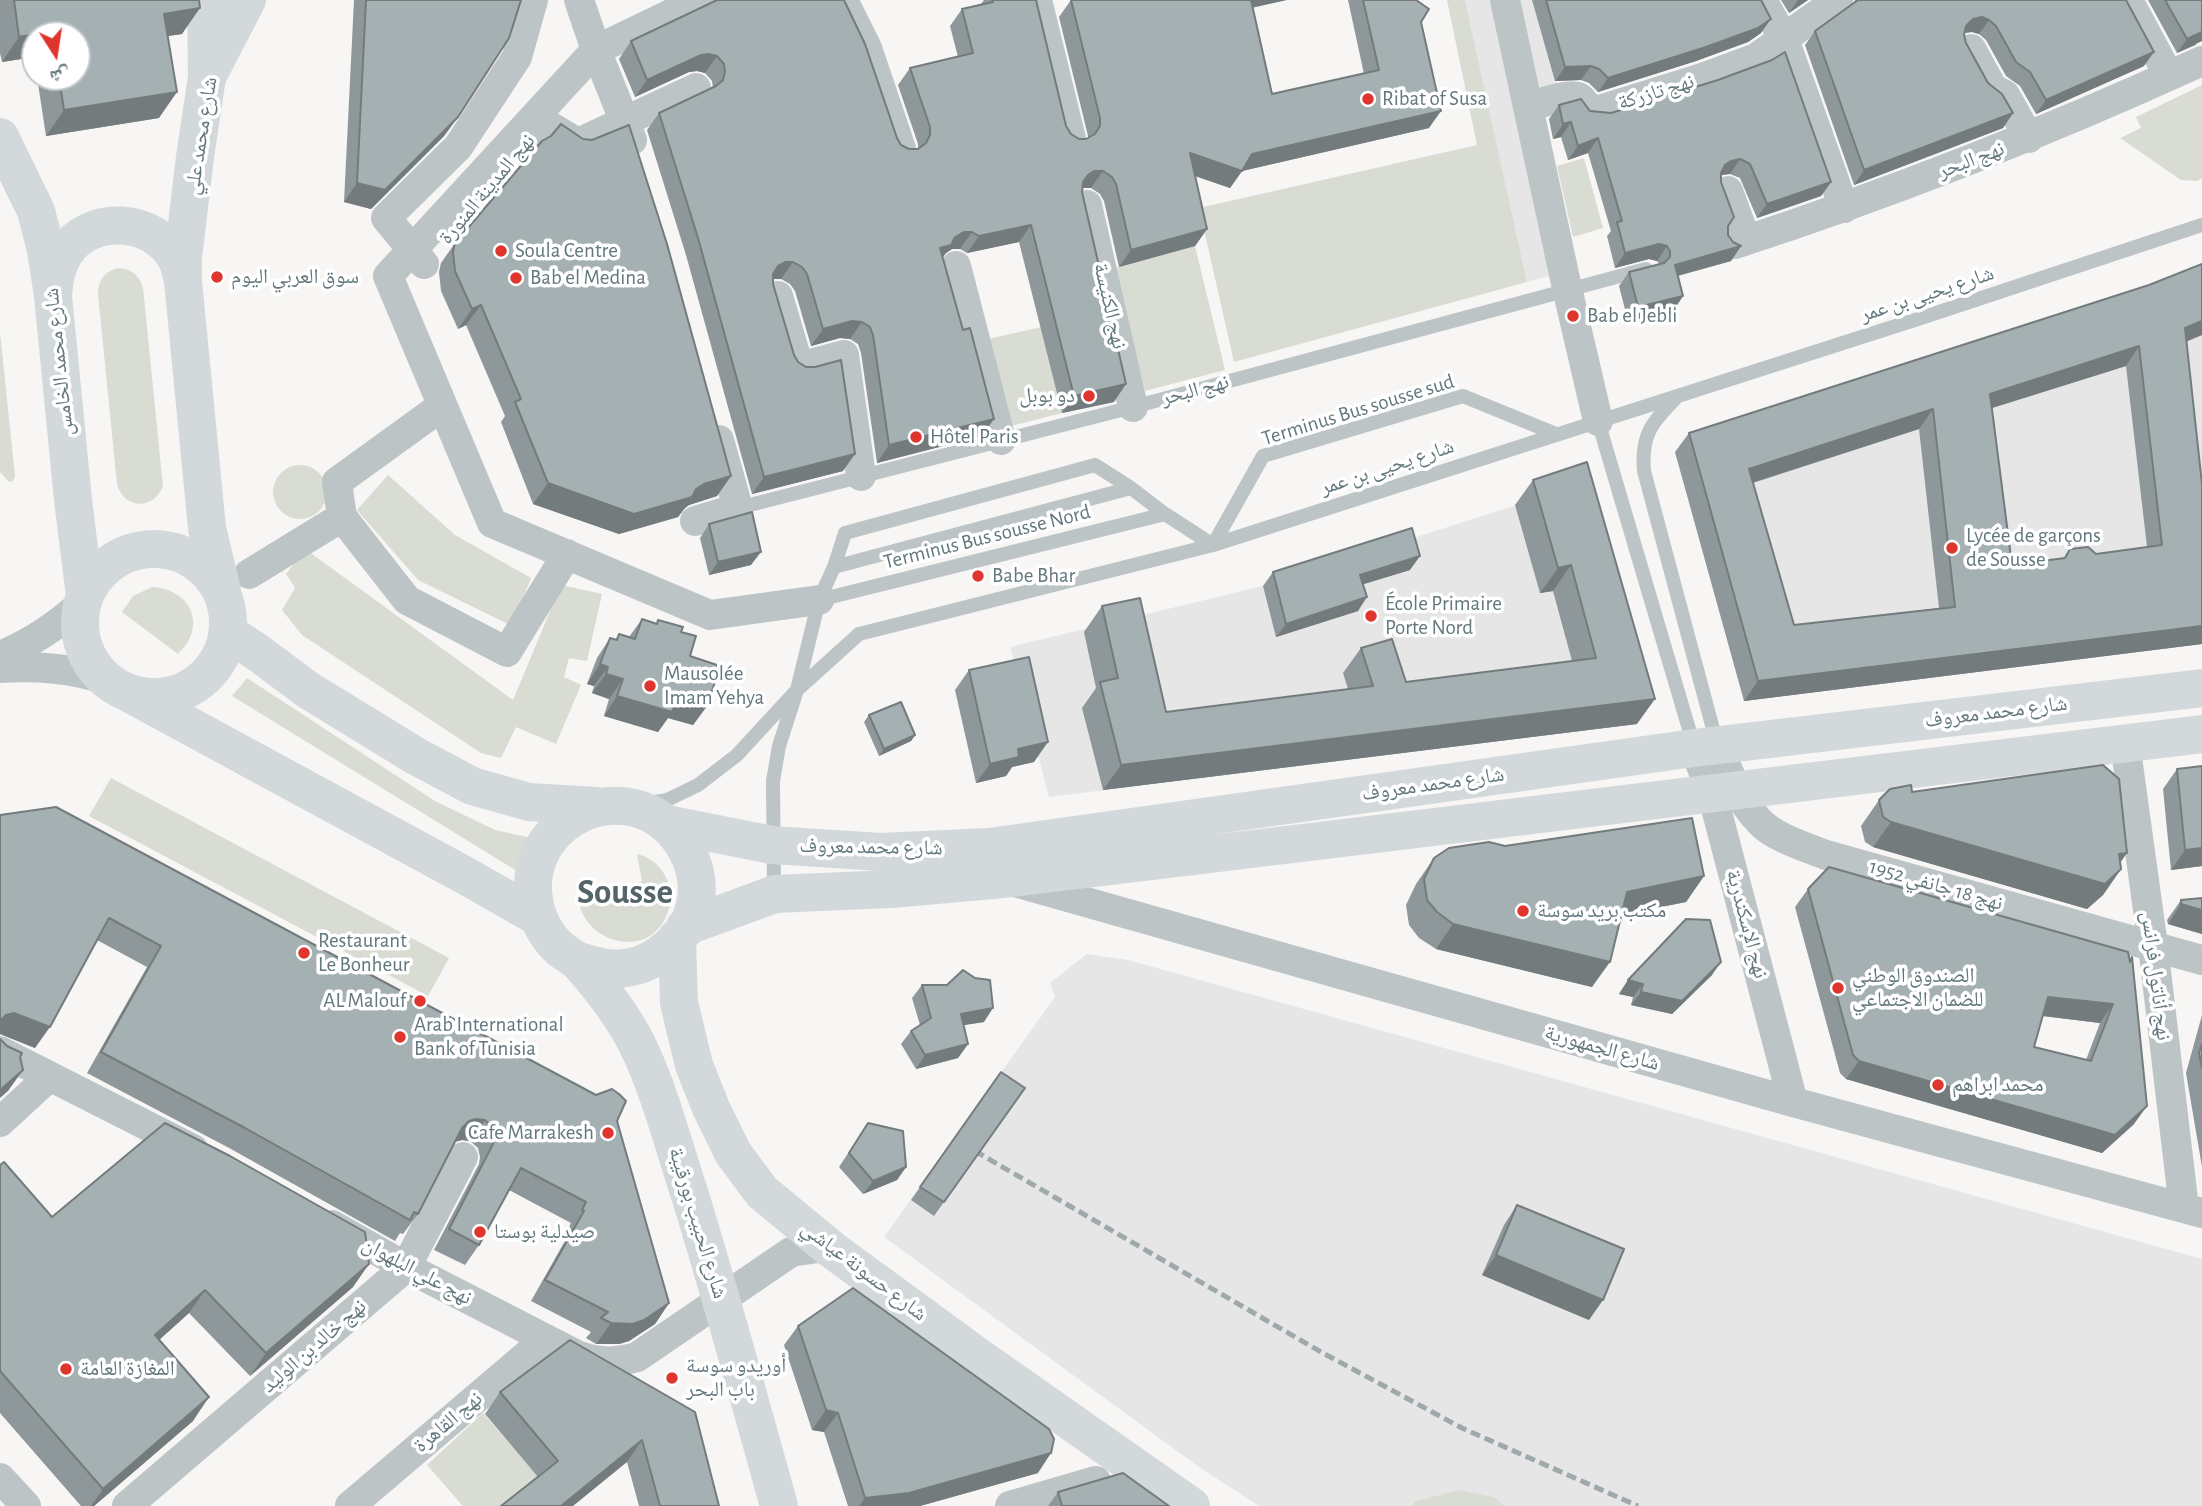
<!DOCTYPE html>
<html>
<head>
<meta charset="utf-8">
<style>
  body { margin:0 }
  #map { position:relative; width:2202px; height:1506px; overflow:hidden; background:#f7f6f4; font-family:"Alegreya Sans","Noto Naskh Arabic",sans-serif }
  canvas { display:block }
  .north { position:absolute; left:21px; top:21px; width:70px; height:70px; box-sizing:border-box; background:#fff; border:2px solid #c1c9cb; border-radius:50%; rotate:168deg; font-size:19px; font-weight:700; line-height:28px; text-align:center; color:#63787e }
  .north::after { content:''; display:block; margin:auto; width:24px; height:32px; background:#df352c; clip-path:polygon(50% 0,100% 100%,50% 72%,0 100%) }
</style>
</head>
<body>
<div id="map">
<canvas width="2202" height="1506"></canvas>
<div class="north">ش</div>
</div>
<script>
const ctx = document.querySelector('canvas').getContext('2d');
ctx.lineJoin = 'round';
function fill(path, color) {
  ctx.fillStyle = color;
  ctx.fill(path, 'evenodd');
}
function strokePath(path, color, width, dash) {
  ctx.strokeStyle = color;
  ctx.lineWidth = width;
  ctx.lineCap = dash ? 'butt' : 'round';
  ctx.setLineDash(dash || []);
  ctx.stroke(path);
}
function write(font, color, halo, rows, align = 'center') {
  ctx.font = font + ' "Alegreya Sans","Noto Naskh Arabic",sans-serif';
  ctx.lineWidth = 7;
  ctx.setLineDash([]);
  ctx.textBaseline = 'middle';
  ctx.strokeStyle = halo;
  ctx.fillStyle = color;
  for (const [text, x, y, turn = 0] of rows) {
    ctx.save();
    ctx.translate(x, y);
    ctx.rotate((+turn || 0) * Math.PI / 180);
    ctx.textAlign = isNaN(turn) ? turn : align;
    if (halo) ctx.strokeText(text, 0, 0);
    ctx.fillText(text, 0, 0);
    ctx.restore();
  }
}
fill(new Path2D(`
  M1465,0H1532L1559,91L1541,115L1578,268L1527,282Z
  M2202,278V644L1744,701L1675,452L2135,305Z
  M1570,488L1637,724L1049,797L1010,647L1263,586Z
  M1087,954L1128,960L2202,1259V1506H1259L1199,1467L884,1237L1055,997L1050,983Z`), '#e5e6e5');
fill(new Path2D(`
  M1447,0H1465L1527,282L1234,362L1199,208L1477,145Z
  M2202,85V178L2197,181L2181,180L2120,138L2141,128L2136,117Z
  M1584,158L1603,228L1573,237L1557,166Z
  M1195,246L1225,370L1145,391L1113,269Z
  M117,268C131,269 139,274 143,288L163,486C154,510 124,510 117,484L98,294C98,281 104,272 117,268Z
  M1041,327L1062,413L1007,427L984,340Z
  M0,332L15,476L13,481L9,482L0,472Z
  M273 492a27 27 0 1 1 54 0a27 27 0 1 1-54 0Z
  M388,475L455,535L531,578L512,626L418,580L357,510Z
  M305,549L513,700L561,585L602,594L587,661L569,658L564,677L581,685L556,744L516,727L501,758L481,753L302,635L282,610L295,588L286,574Z
  M152,587C191,589 208,626 178,654L122,612L133,596Z
  M247,678L435,801L495,830L532,838L517,871L232,696Z
  M111,778L449,958L428,996L89,816Z
  M637,854C654,858 665,870 669,886C672,897 670,907 666,917C641,971 555,928 586,875L602,898L642,881Z
  M483,1413L543,1482L514,1506H463L427,1465Z
  M1458,1490L1494,1497L1505,1506H1413L1414,1502Z`), '#d8dcd3');
strokePath(new Path2D(`
  M1675,399C1651,423 1641,436 1644,471L1717,744
  M1598,421L1694,746
  M738,508L1133,407L1646,269
  M834,567L845,533L1095,465L1131,488
  M819,600L834,567L1131,488L1165,514
  M649,803L667,800L698,785L737,755L797,690L859,634L1213,545L1924,317L2202,225
  M774,892L773,781L779,746L797,690L819,600L1165,514L1213,545L1263,456L1463,396L1556,434`), '#bdc4c6', 14);
strokePath(new Path2D(`
  M579,0L596,50L632,140
  M700,0L596,50L388,276L492,523L710,615L819,600
  M843,0L867,48L901,149
  M1037,0L1071,139
  M1505,0L1567,288L1598,421
  M1762,0L1784,39L1844,208
  M2128,0L2169,76
  M1971,49L1993,89L2005,95L2029,138
  M1528,107C1539,104 1568,93 1578,97C1584,100 1586,106 1589,110L1596,111L1702,78L1756,58L1838,0
  M524,145L543,122L578,143L696,88
  M1728,191L1746,240
  M1087,205L1133,407
  M1735,244C1895,192 2049,131 2202,61
  M424,264L386,218L458,147L517,57L533,0
  M956,266L1001,440
  M778,296L799,367L844,355L861,476
  M442,406L337,482L342,517L407,600L507,652L567,554
  M695,521L738,508L719,440
  M249,574L342,517
  M0,656C31,643 57,626 82,603
  M0,668C38,666 71,668 107,680
  M2125,743L2153,946L2184,1208
  M1717,745C1729,772 1738,799 1759,821C1773,837 1806,847 1826,855L2202,960
  M1694,748L1712,793L1793,1102
  M1015,882L1793,1102L2202,1213
  M0,1051L193,1149
  M0,1122L49,1077
  M332,1225L406,1267L579,1356C600,1363 616,1363 637,1357L791,1252L818,1248L831,1249
  M0,1478L26,1506
  M127,1506L406,1267L463,1157
  M350,1506L546,1339
  M1010,1506L1096,1481`), '#bdc4c6', 30);
strokePath(new Path2D(`
  M207,77L247,0`), '#d3d9db', 38);
strokePath(new Path2D(`
  M0,137L36,211L46,250L53,296L73,500L85,596
  M183,279V258L195,157L207,77L206,0
  M53,296C54,281 56,267 64,254C89,213 155,217 177,260C180,266 181,274 183,281L207,528L222,591
  M80 623a74 74 0 1 1 148 0a74 74 0 1 1-148 0Z
  M228,633L257,652L308,690L414,755L472,786L529,802L597,806
  M125,691L466,876L538,917
  M666,824L772,845L881,852L989,847L1694,748L2202,688
  M685,927L775,894L891,889L1004,879L2202,734
  M677,938L679,1003L694,1065L711,1108L733,1153L762,1192L831,1249L980,1358L1191,1506
  M576,960C592,965 607,970 625,968C655,965 689,936 695,905C703,869 682,829 649,813C595,788 531,830 533,889C534,912 543,933 559,948C566,954 575,958 581,965C603,990 623,1016 638,1046C660,1092 673,1144 689,1192C721,1296 750,1401 779,1506`), '#d3d9db', 38);
strokePath(new Path2D(`
  M975,1151L1321,1352L1462,1428L1638,1506`), '#9fa8ab', 5, [10, 5]);
fill(new Path2D(`
  M0,0H199L182,34L168,36L159,118L46,136L37,77H77V35H35V65L34,57L2,62L0,53Z
  M354,0H521L458,117L444,136L371,209L344,202Z
  M716,0L897,138L901,145L909,149H918V144L898,85L910,68L958,57L950,26L962,9L981,4L984,0H1036L1066,126L1071,134L1079,139H1086L1088,138V136L1059,17L1071,0L1253,8L1272,94L1364,74L1348,0H1416L1421,22L1429,128L1242,171L1230,188L1195,176L1207,229L1195,246L1119,267L1104,201L1100,194L1091,188H1082L1114,402L1062,413L1019,242L967,253L960,249H952L946,253L942,258L982,436L877,463L861,353L858,344L850,339L840,338L811,346L795,291L790,284L781,279H774L773,284L794,355L843,471L752,494L686,255L647,130L659,113L713,88L712,81L705,73L697,71L689,72L635,97L619,59L631,41Z
  M1532,0H1761V33L1748,42L1696,61L1598,92L1589,83L1581,80L1555,81Z
  M1781,0H1808L1789,13Z
  M1855,0H2126L2144,66L2036,114L2020,86L2006,76L1986,40L1979,34L1972,32L1964,33L1966,43L1988,83L2013,113L2003,128L1854,185L1805,45L1815,31L1854,3Z
  M2148,0H2202L2196,45L2177,53Z
  M1559,105L1590,111L1831,182L1821,196L1757,218L1740,178L1730,174L1721,175L1728,235L1733,242L1741,246L1731,261L1678,276L1683,296L1673,311L1628,321L1619,286L1629,272L1659,264L1657,261L1649,259L1615,268L1607,236L1611,231L1588,153L1568,160L1561,137L1553,139L1549,119Z
  M455,243L731,476L717,496L689,505L685,508L678,517L619,534L533,504L501,422L505,416L466,325L458,329L441,291L439,272L441,263Z
  M2202,264V335L2186,341L2202,484V644L1744,701L1675,452L1689,433L2149,285ZM2126,366L2147,547L2096,554L2070,549L2064,558L2012,565L1992,408ZM1919,429L1939,608L1794,625L1753,483Z
  M1587,462L1637,724L1103,790L1082,708L1096,688L1084,632L1102,606L1166,712L1348,689L1343,673L1361,648L1406,682L1572,661L1553,591L1540,593L1515,505L1533,480Z
  M709,524L751,565L709,575L700,538Z
  M1410,570L1363,584L1358,611L1276,637L1263,586L1273,572Z
  M642,619L656,623L658,620L681,632L707,706L693,725L668,718L658,732L604,716L609,699L592,693L594,686L587,684L597,658L610,638L615,640L619,634L629,637Z
  M969,670L1034,762L1012,767L1006,776L976,783L955,690Z
  M869,715L915,735L911,741L879,756L864,722Z
  M2177,769L2202,866L2171,870L2163,789Z
  M1912,792L2121,869L2103,895L2087,909L1873,847L1865,842L1861,826L1879,800Z
  M0,815L617,1121L669,1303L655,1324L629,1341L619,1344H596L586,1338L591,1332L531,1301L570,1232L567,1231L571,1223L509,1190L479,1245L465,1265L434,1250L479,1164L480,1157L478,1148L470,1141L462,1140L455,1142L418,1214L403,1234L400,1233L395,1241L231,1149L87,1073L147,967L97,940L35,1048L0,1034Z
  M1505,846L1704,876L1686,902L1621,915L1592,987L1436,949L1419,938L1409,925L1406,905L1416,884L1434,858Z
  M1808,889L2130,960L2132,957L2134,1124L2102,1153L1846,1079L1840,1073L1795,907ZM2043,1016L2100,1023L2086,1060L2034,1047Z
  M2202,898V934L2168,924L2167,920L2181,900Z
  M1712,975L1672,1014L1631,1005L1633,997L1619,994L1628,980Z
  M922,985L984,1022L963,1025L968,1044L958,1058L916,1069L901,1044L911,1031L920,1025L912,998Z
  M2202,1015V1167L2186,1073Z
  M1001,1072L1025,1088L934,1216L911,1200Z
  M868,1123L906,1167L897,1180L863,1194L839,1167Z
  M0,1165L52,1217L353,1287L250,1376L189,1313L159,1340L193,1421L94,1506H81L0,1413Z
  M1517,1205L1589,1320L1482,1275L1504,1225Z
  M798,1326L1038,1473L920,1506H848L824,1432L812,1430L784,1345Z
  M570,1340L719,1506H639L627,1462L538,1477L485,1414L500,1392Z
  M1058,1492L1169,1506H1048Z`), '#8e979a');
fill(new Path2D(`
  M1245,0H1287L1238,11Z
  M1798,0H1808L1789,13Z
  M200,8L182,34L146,39L164,14Z
  M1982,17L1989,20L1979,34L1972,32L1963,33L1966,26L1973,19Z
  M1771,19L1761,33L1748,42L1696,61L1598,92L1608,78Z
  M52,31L49,35H35V55L34,57L2,62L19,37Z
  M2202,32V41L2177,53L2187,39Z
  M2154,52L2144,66L2036,114L2046,100Z
  M709,54L717,56L705,73L697,71L689,72L635,97L647,80L701,55Z
  M1591,66L1581,80L1555,81L1565,67Z
  M177,92L159,118L46,136L64,110Z
  M1441,111L1429,128L1242,171L1230,188L1178,170L1190,153L1252,154Z
  M2013,113L2003,128L1854,185L1864,170Z
  M458,117L444,136L371,209L344,202L357,183Z
  M1571,122L1561,137L1553,139L1563,124Z
  M1598,138L1588,153L1568,160L1578,146Z
  M1740,159L1730,174L1721,175L1715,179L1725,165L1731,161Z
  M1094,171H1103L1091,188H1082L1076,192L1088,175Z
  M1831,182L1821,196L1757,218L1767,204Z
  M1031,225L1019,242L967,253L979,236Z
  M1207,229L1195,246L1119,267L1131,250Z
  M964,232H972L960,249H952L946,253L939,262L940,248Z
  M1659,244L1667,246L1657,261L1649,259L1615,268L1625,253Z
  M1741,246L1731,261L1665,279L1675,265Z
  M786,262H793L781,279H774L766,284L778,266Z
  M1683,296L1673,311L1628,321L1638,307Z
  M481,305L466,325L458,329L472,309Z
  M852,321L862,322L850,339L840,338L811,346L823,329Z
  M2202,321V335L2171,348L2185,328Z
  M2139,346L2126,366L1976,413L1990,394Z
  M1126,384L1114,402L1062,413L1074,396Z
  M1933,409L1919,429L1735,488L1749,469Z
  M994,419L982,436L877,463L889,445Z
  M855,454L843,471L752,494L764,477Z
  M731,476L717,496L689,505L685,508L678,517L619,534L533,504L548,483L696,489L704,484Z
  M761,552L751,565L709,575L718,562Z
  M1420,556L1410,570L1351,588L1360,575Z
  M1571,565L1553,591L1540,593L1558,568Z
  M1367,597L1358,611L1276,637L1286,624Z
  M2202,626V644L1744,701L1758,681Z
  M600,664L608,667L594,686L587,684Z
  M606,674L623,679L609,699L592,693Z
  M617,696H677L707,706L693,725L668,718L658,732L604,716Z
  M1655,699L1637,724L1103,790L1121,765Z
  M915,735L911,741L879,756L884,749Z
  M1048,742L1034,762L1012,767L1006,776L976,783L990,764L1018,749Z
  M1891,822L2121,869L2103,895L2087,909L1873,847Z
  M2202,848V866L2171,870L2185,850Z
  M2127,853L2109,879L2119,854Z
  M1704,876L1686,902L1609,917L1627,892Z
  M2181,904L2202,910V934L2168,924Z
  M1453,924L1610,962L1592,987L1436,949Z
  M1721,962L1712,975L1672,1014L1631,1005L1641,992Z
  M1628,980L1643,984L1633,997L1619,994Z
  M2048,997L2113,1004L2100,1023L2035,1015Z
  M993,1008L984,1022L952,1027L961,1014Z
  M14,1013L50,1027L35,1048L0,1034V1021L6,1015Z
  M968,1044L958,1058L916,1069L925,1055Z
  M1859,1061L2147,1106L2134,1124L2102,1153L1846,1079Z
  M23,1070L8,1091L0,1098V1090Z
  M476,1119L485,1120L470,1141L462,1140L454,1142L462,1128L469,1121Z
  M906,1167L897,1180L863,1194L873,1181Z
  M1496,1255L1603,1300L1589,1320L1482,1275Z
  M369,1264L353,1287L250,1376L266,1353Z
  M205,1290L189,1313L139,1358L155,1335Z
  M669,1303L655,1324L629,1341L619,1344H596L611,1323Z
  M209,1397L193,1421L94,1506H91L103,1489Z
  M826,1410L838,1413L824,1432L812,1430Z
  M642,1440L627,1462L573,1506H561Z
  M1051,1453L1038,1473L920,1506H859L865,1498Z`), '#747b7d');
const building = new Path2D(`
  M14,0H199L200,8L164,14L177,92L64,110L59,77H77V35H52V31L19,37Z
  M366,0H521L509,38L458,117L385,190L357,183Z
  M717,0H844L865,44L897,138L901,145L909,149H918L926,143L930,135V127L910,68L973,53L962,9L993,2L992,0H1036L1066,126L1071,134L1079,139H1086L1095,134L1100,126V118L1071,0H1251L1272,94L1379,70L1363,0H1416L1429,9L1421,22L1441,111L1252,154L1242,171L1190,153L1207,229L1131,250L1116,184L1112,177L1103,171H1094L1088,175L1083,182L1082,192L1126,384L1074,396L1031,225L979,236L972,232H964L955,237L951,245L940,248L963,330L970,328L994,419L889,445L873,335L870,327L862,322L852,321L823,329L807,274L802,267L793,262H786L778,266L773,274V284L794,355L798,362L806,367H815L841,360L855,454L764,477L698,238L659,113L716,86L723,80L725,72L724,64L717,56L709,54L701,55L647,80L631,41Z
  M1546,0H1761L1771,19L1758,28L1706,47L1608,78L1599,69L1591,66L1565,67Z
  M1858,0H2126L2154,52L2046,100L2030,72L2016,62L1996,26L1989,20L1982,17L1973,19L1966,26L1964,35L1966,43L1988,83L2002,94L2013,113L1864,170L1815,31Z
  M2165,0H2202V32L2187,39Z
  M1785,52L1831,182L1767,204L1750,164L1740,159L1731,161L1725,165L1721,173V182L1734,217L1728,226V235L1733,242L1741,246L1675,265L1683,296L1638,307L1629,272L1664,263L1670,257V251L1667,246L1659,244L1625,253L1617,222L1622,221L1598,138L1578,146L1571,122L1563,124L1559,105L1581,99L1590,111L1611,113L1718,80L1772,60Z
  M561,124L583,139L592,140L629,125L667,244L731,476L704,484L696,489L692,497L634,514L548,483L515,402L521,399L481,305L472,309L455,271L453,252L455,243L542,141L551,136Z
  M2202,264V321L2185,328L2202,484V626L1758,681L1689,433L2149,285ZM2139,346L2162,545L2096,554L2088,547L2070,549L2065,558L2012,565L1990,394ZM1933,409L1955,607L1794,625L1749,469Z
  M1587,462L1655,699L1121,765L1100,682L1118,678L1102,606L1140,598L1166,712L1373,686L1361,648L1392,639L1406,682L1596,658L1571,565L1558,568L1533,480Z
  M752,512L761,552L718,562L709,524Z
  M1412,528L1420,556L1360,575L1367,597L1286,624L1273,572Z
  M642,619L657,624L658,620L683,627L681,632L696,636L690,656L720,666L707,706L677,696L672,712L617,696L623,679L606,674L608,667L600,664L610,638L617,640L619,634L635,639Z
  M1029,657L1048,742L1018,749L1019,757L990,764L969,670Z
  M901,702L915,735L884,749L869,715Z
  M2103,765L2119,779L2127,853L2119,854L2121,869L2105,884L1891,822L1883,817L1879,800L1890,789L1911,785L1912,792Z
  M2202,766V848L2185,850L2177,769Z
  M56,807L596,1095L612,1089L619,1094L626,1101L617,1121L669,1303L644,1320L633,1324L611,1323L601,1318L608,1312L545,1280L584,1211L582,1210L586,1202L521,1168L479,1245L449,1229L493,1144L495,1136L493,1127L485,1120L476,1119L469,1121L462,1128L418,1214L414,1212L410,1220L245,1128L101,1052L161,946L109,918L50,1027L14,1013L6,1015L0,1021V815Z
  M1692,818L1704,876L1627,892L1610,962L1453,924L1437,912L1427,900L1424,879L1434,858L1449,848L1489,842L1505,846Z
  M1829,867L2128,952L2130,962L2132,957L2147,1106L2115,1135L1859,1061L1853,1055L1808,889ZM2048,997L2113,1004L2091,1061L2034,1047Z
  M2202,898V910L2181,904V900Z
  M1686,919L1710,920L1721,962L1682,1001L1641,992L1643,984L1628,980Z
  M963,970L975,978L990,980L993,1008L961,1014L968,1044L925,1055L911,1031L931,1018L922,985H947Z
  M0,1039L7,1046L22,1053L20,1057L23,1070L0,1090Z
  M2202,1044V1068L2199,1053Z
  M1001,1072L1025,1088L944,1202L920,1187Z
  M165,1123L230,1156L365,1232L369,1264L266,1353L205,1290L155,1335L209,1397L103,1489L0,1371V1165L4,1162L52,1217Z
  M868,1123L903,1131L906,1167L873,1181L849,1153Z
  M1517,1205L1624,1249L1603,1300L1496,1255Z
  M853,1288L1049,1429L1054,1439L1051,1453L909,1493L865,1498L838,1413L826,1410L798,1326Z
  M570,1340L695,1412L719,1506H660L642,1440L561,1506H501L558,1461L500,1392Z
  M1123,1473L1169,1506H1062L1058,1492Z`);
fill(building, '#a5b0b3');
strokePath(building, '#747b7d', 2);
for (const [x, y, r, color] of [
  [1368,99,7,"#df352c"],
  [501,251,7,"#df352c"],
  [217,277,7,"#df352c"],
  [516,278,7,"#df352c"],
  [1573,316,7,"#df352c"],
  [1089,396,7,"#df352c"],
  [916,437,7,"#df352c"],
  [1952,548,7,"#df352c"],
  [978,576,7,"#df352c"],
  [1371,616,7,"#df352c"],
  [650,686,7,"#df352c"],
  [1523,911,7,"#df352c"],
  [304,953,7,"#df352c"],
  [1838,988,7,"#df352c"],
  [420,1001,7,"#df352c"],
  [400,1037,7,"#df352c"],
  [1938,1085,7,"#df352c"],
  [608,1133,7,"#df352c"],
  [480,1232,7,"#df352c"],
  [66,1369,7,"#df352c"],
  [672,1378,7,"#df352c"]
]) {
  const dot = new Path2D();
  dot.arc(x, y, r, 0, 2 * Math.PI);
  ctx.fillStyle = color;
  ctx.fill(dot);
  strokePath(dot, '#fff', 2.5);
}
write('21px', '#63787e', '#fff', [
  ["نهج تازركة",1656,92,-17],
  ["شارع محمد علي",201,136,-81],
  ["نهج البحر",1971,160,-21],
  ["نهج المدينة المنورة",487,189,-50],
  ["شارع يحيى بن عمر",1927,294,-18],
  ["نهج الكنيسة",1110,306,77],
  ["شارع محمد الخامس",59,362,-96],
  ["نهج البحر",1195,390,-15],
  ["Terminus Bus sousse sud",1358,410,-17],
  ["شارع يحيى بن عمر",1387,467,-18],
  ["Terminus Bus sousse Nord",987,537,-14],
  ["شارع محمد معروف",1996,712,-7],
  ["شارع محمد معروف",1433,784,-8],
  ["شارع محمد معروف",871,847,1],
  ["نهج 18 جانفي 1952",1936,885,16],
  ["نهج الإسكندرية",1747,924,75],
  ["نهج أناتول فرانس",2156,976,83],
  ["شارع الجمهورية",1602,1048,16],
  ["شارع الحبيب بورقيبة",698,1223,73],
  ["نهج علي البلهوان",417,1271,28],
  ["شارع حسونة عياشي",864,1271,37],
  ["نهج خالد بن الوليد",314,1346,-41],
  ["نهج القاهرة",448,1422,-40]
]);
write('21px', '#63787e', '#fff', [
  ["Ribat of Susa",1382,99],
  ["Soula Centre",515,251],
  ["سوق العربي اليوم",231,277],
  ["Bab el Medina",530,278],
  ["Bab el Jebli",1587,316],
  ["دو بوبل",1075,396,"right"],
  ["Hôtel Paris",930,437],
  ["Lycée de garçons",1966,536],
  ["de Sousse",1966,560],
  ["Babe Bhar",992,576],
  ["École Primaire",1385,604],
  ["Porte Nord",1385,628],
  ["Mausolée",664,674],
  ["Imam Yehya",664,698],
  ["مكتب بريد سوسة",1537,911],
  ["Restaurant",318,941],
  ["Le Bonheur",318,965],
  ["الصندوق الوطني",1852,976],
  ["للضمان الاجتماعي",1852,1000],
  ["AL Malouf",406,1001,"right"],
  ["Arab International",414,1025],
  ["Bank of Tunisia",414,1049],
  ["محمد ابراهم",1952,1085],
  ["Cafe Marrakesh",594,1133,"right"],
  ["صيدلية بوستا",494,1232],
  ["أوريدو سوسة",686,1366],
  ["باب البحر",686,1390],
  ["المغازة العامة",80,1369]
], 'left');
write('bold 35px', '#54646a', '#fff', [
  ["Sousse",625,892]
]);
</script>
</body>
</html>
